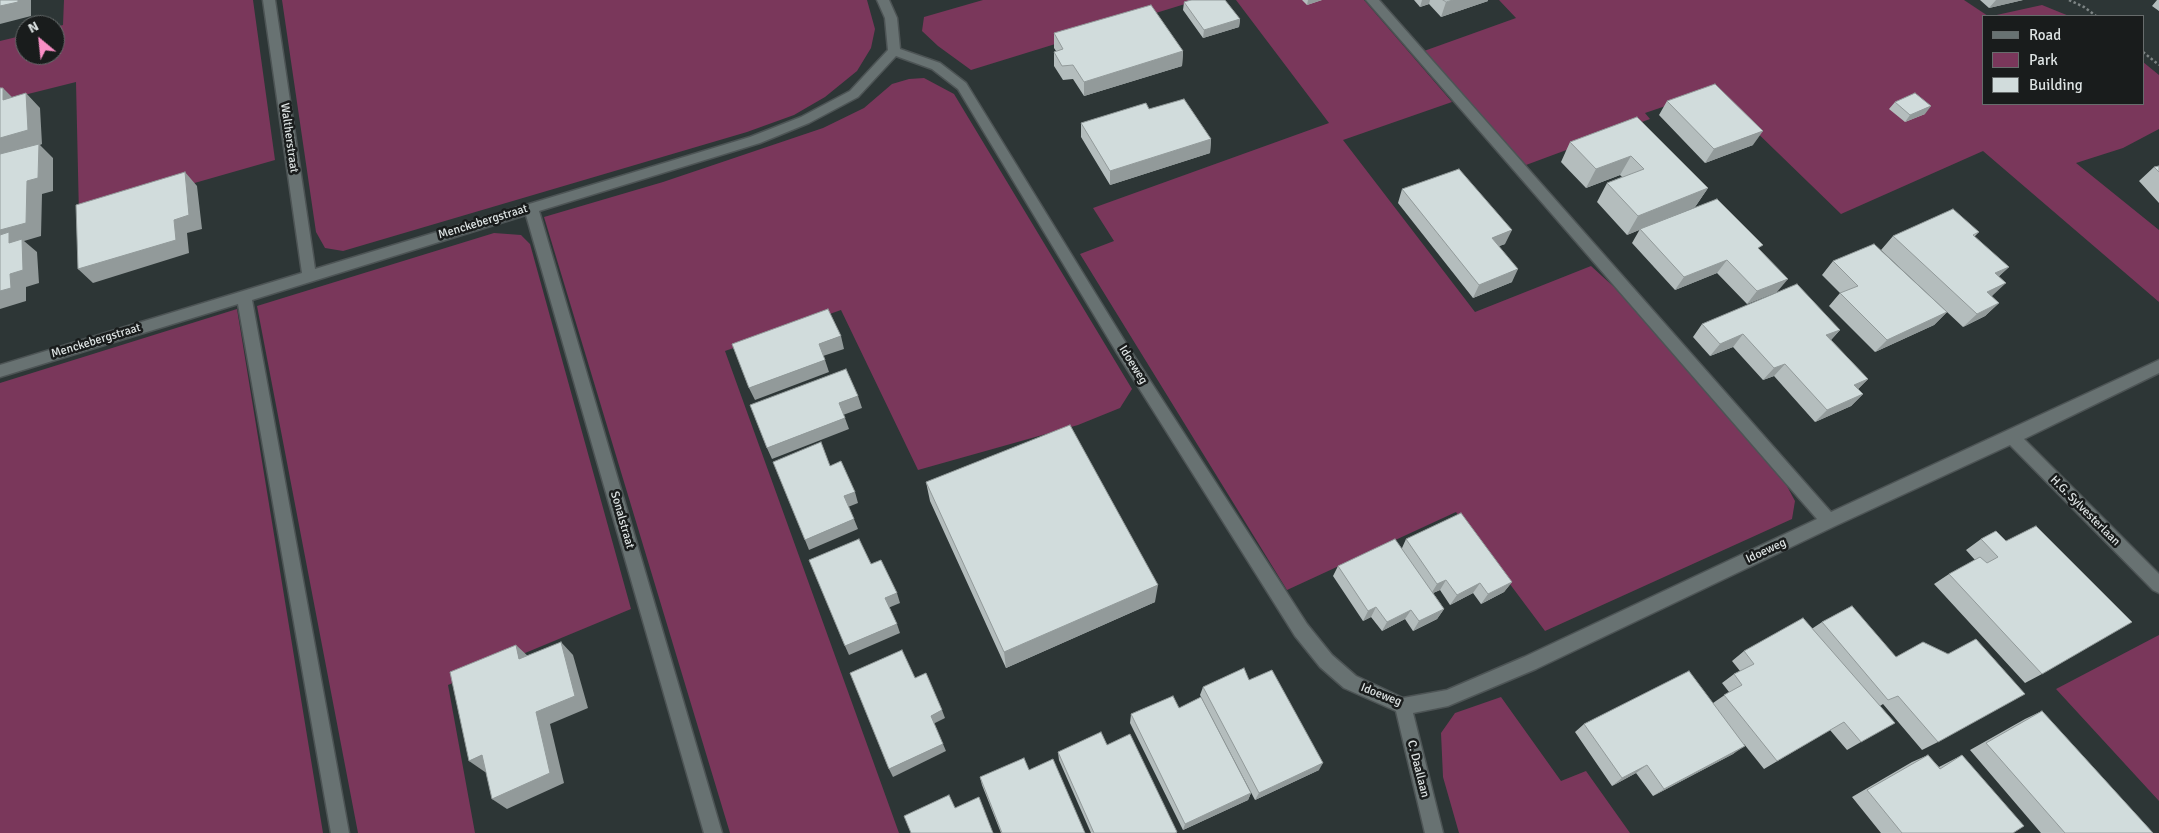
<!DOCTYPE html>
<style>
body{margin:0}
#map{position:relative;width:2159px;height:833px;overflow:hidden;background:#2d3636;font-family:Signika,sans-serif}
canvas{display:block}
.legend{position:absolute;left:1982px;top:15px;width:162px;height:90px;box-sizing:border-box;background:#191c1c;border:1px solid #676c6c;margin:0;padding:6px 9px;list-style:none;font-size:15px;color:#dde3e3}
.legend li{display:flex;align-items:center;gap:10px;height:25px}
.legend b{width:25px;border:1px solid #676c6c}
.north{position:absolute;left:15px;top:15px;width:50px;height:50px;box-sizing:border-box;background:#191c1c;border:1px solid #676c6c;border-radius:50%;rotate:332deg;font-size:14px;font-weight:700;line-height:20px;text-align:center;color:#dde3e3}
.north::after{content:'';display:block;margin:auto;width:18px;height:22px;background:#fa8fc6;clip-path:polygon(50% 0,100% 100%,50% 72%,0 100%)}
</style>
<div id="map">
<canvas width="2159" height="833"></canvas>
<ul class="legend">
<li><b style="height:6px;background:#687272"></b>Road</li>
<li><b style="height:14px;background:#7a375b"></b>Park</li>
<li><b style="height:14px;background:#d1dcdc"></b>Building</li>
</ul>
<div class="north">N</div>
</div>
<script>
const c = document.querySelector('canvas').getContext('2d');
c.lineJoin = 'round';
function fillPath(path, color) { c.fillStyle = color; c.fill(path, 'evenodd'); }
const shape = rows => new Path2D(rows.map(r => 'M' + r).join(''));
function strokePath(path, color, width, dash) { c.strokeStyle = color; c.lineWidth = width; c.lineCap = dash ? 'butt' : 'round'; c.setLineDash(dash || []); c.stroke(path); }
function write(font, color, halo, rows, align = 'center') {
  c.font = font + ' Signika,sans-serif'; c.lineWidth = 5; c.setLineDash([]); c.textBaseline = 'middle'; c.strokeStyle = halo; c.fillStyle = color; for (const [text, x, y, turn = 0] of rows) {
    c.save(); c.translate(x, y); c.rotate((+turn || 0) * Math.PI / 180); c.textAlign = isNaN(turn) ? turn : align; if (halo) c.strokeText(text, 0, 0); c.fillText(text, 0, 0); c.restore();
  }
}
fillPath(shape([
 [64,0,253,0,275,160,79,216,76,82,0,101,0,41,25,35,25,55,55,55,55,27,63,25],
 [282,0,867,0,875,29,871,48,857,71,825,97,794,115,747,132,343,251,325,248,316,232],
 [983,0,1198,0,971,70,938,46,922,31,924,17],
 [1236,0,1364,0,1452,102,1343,140,1475,312,1591,266,1614,287,1781,475,1795,501,1792,519,1545,631,1456,512,1287,590,1080,254,1114,241,1093,208,1329,123],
 [1499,0,1964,0,1988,16,1983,16,1983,104,2143,104,2143,62,2159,75,2159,129,2123,148,2076,163,2159,230,2159,302,1983,151,1841,214,1713,90,1645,113,1650,119,1526,165,1424,51,1516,18],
 [2042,5,2069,16,1992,16],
 [924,78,954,94,1132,389,1120,408,1078,425,918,470,841,310,725,351,899,833,730,833,544,217,663,182,823,128,864,108,892,84,909,79],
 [494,233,521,235,530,244,631,609,448,685,475,833,358,833,257,306],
 [237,309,323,833,0,833,0,383],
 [2159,635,2159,801,2056,689],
 [1501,697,1561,781,1586,771,1630,833,1459,833,1443,777,1441,733,1455,713]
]), '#7a375b');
const minor = shape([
 [263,0,275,0,315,269,750,137,801,117,850,91,888,50,885,18,877,0,889,0,897,18,900,49,940,63,966,83,1127,345,1307,624,1332,655,1356,676,1403,698,1447,690,1524,657,1817,519,1366,0,1379,0,1831,512,2159,360,2159,373,2024,439,2159,574,2159,593,2153,590,2010,445,1835,526,1536,669,1448,706,1413,713,1443,833,1425,833,1396,711,1344,688,1320,667,1295,636,1117,353,958,89,932,69,896,56,858,97,809,123,760,143,539,211,722,833,704,833,526,215,252,300,349,833,331,833,238,304,0,377,0,365,302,273,263,0]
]);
strokePath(minor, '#4d5455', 3);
strokePath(shape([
 [2069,0,2084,7,2096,16],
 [2143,52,2159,65]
]), '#7d8484', 2.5, [2.5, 2.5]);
fillPath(minor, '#687272');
fillPath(shape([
 [1302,0,1322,0,1307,5],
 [1414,0,1488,0,1488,1,1441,17,1429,4,1420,7],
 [1980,0,2023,0,1989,8],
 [2157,0,2159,0,2159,11,2152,6],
 [1184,2,1240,19,1239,27,1203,38,1183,10],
 [1054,33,1183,51,1182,66,1084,96,1073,79,1063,80,1054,66,1054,52,1056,51,1054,48],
 [1667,101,1753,145,1705,163,1659,115],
 [1895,102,1925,114,1905,122,1889,109],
 [1637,117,1708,188,1695,207,1627,235,1597,202,1607,183,1622,177,1620,175,1586,188,1561,162,1570,142],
 [1081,123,1211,139,1210,153,1110,185,1081,137],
 [2159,166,2159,203,2139,181,2154,167],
 [1402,189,1505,244,1499,246,1512,282,1473,298,1398,203],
 [1640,229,1760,250,1777,292,1747,304,1717,273,1675,290,1632,243],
 [1979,232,1974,237,2009,267,1999,276,1992,296,1991,297,1999,303,1985,316,1963,327,1881,250,1893,236],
 [1833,261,1947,312,1934,325,1875,352,1829,306,1840,293,1822,275],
 [1702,324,1840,330,1831,340,1868,379,1858,389,1863,394,1851,406,1815,422,1774,376,1763,380,1733,347,1710,356,1693,337],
 [926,482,1155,602,1006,668,930,501],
 [1996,531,2042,674,2025,683,1934,584,1949,574,1975,560,1966,550,1981,539],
 [1406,539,1512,582,1504,592,1481,604,1473,593,1450,605,1440,590,1433,593,1444,609,1437,619,1413,631,1405,619,1382,631,1371,617,1363,621,1333,576,1338,566,1402,548],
 [1852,606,1938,742,1922,750,1883,704,1880,706,1861,742,1847,750,1830,730,1764,769,1744,744,1733,754,1653,796,1636,773,1612,786,1575,732,1584,724,1713,703,1729,692,1722,683,1734,674,1740,671,1732,661,1744,651,1813,628,1822,622],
 [1249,680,1319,770,1255,800,1200,695,1203,687],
 [1179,708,1251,793,1248,800,1183,830,1130,723,1131,714],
 [2042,711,2153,833,2041,833,1970,750,2025,719],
 [1107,745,1177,832,1176,833,1091,833,1059,760,1058,752],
 [1928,755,1939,767,1962,755,2013,833,1881,833,1852,797,1912,762],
 [1029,770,1085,833,1001,833,982,785,980,777]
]), '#b4bdbd');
fillPath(shape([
 [18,0,31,0,31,16,0,24,0,6],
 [1308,0,1322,0,1307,5],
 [1422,0,1430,0,1429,4,1420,7],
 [1453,0,1488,0,1488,1,1441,17,1446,2],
 [1996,0,2023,0,1989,8],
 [1240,19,1239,27,1203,38,1204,30],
 [1183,51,1182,66,1084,96,1084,82],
 [3,88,17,102,3,100],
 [26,93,40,108,42,144,40,145,53,158,53,191,42,194,41,236,24,241,37,252,39,283,26,287,26,301,0,309,0,138],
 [1931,106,1925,114,1905,122,1910,115],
 [1763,131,1753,145,1705,163,1714,149],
 [1211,139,1210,153,1110,185,1110,171],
 [1631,156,1620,175,1586,188,1596,169],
 [185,172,197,186,202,229,187,233,189,253,93,283,78,269,174,220],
 [1708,188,1695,207,1627,235,1638,216],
 [1512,230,1505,244,1486,251,1492,238],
 [1727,260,1717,273,1675,290,1684,277],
 [2009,267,1995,280,1995,273],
 [1518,269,1512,282,1473,298,1479,285],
 [1788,279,1777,292,1747,304,1757,291],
 [2006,283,1992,296,1973,306,1987,292],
 [1999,303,1985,316,1963,327,1977,314],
 [1947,312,1934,325,1875,352,1887,340],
 [1840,330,1829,342,1826,335],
 [1743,334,1733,347,1710,356,1720,344],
 [841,336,844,349,823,356,819,344],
 [825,360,829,372,755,400,749,388],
 [1785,364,1774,376,1763,380,1774,368],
 [1868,379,1856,391,1854,385],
 [1863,394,1851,406,1815,422,1827,410],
 [858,396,862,408,843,415,839,403],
 [845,418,849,429,772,459,767,448],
 [855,492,858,503,848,507,844,496],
 [854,519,858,529,809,550,805,540],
 [1446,580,1440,590,1431,594,1437,584],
 [1512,582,1504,592,1481,604,1488,594],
 [1480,583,1473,593,1450,605,1457,595],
 [1158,585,1155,602,1006,668,1004,652],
 [897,593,900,603,888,608,885,598],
 [1376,607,1371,617,1363,621,1368,611],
 [1444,609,1437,619,1413,631,1419,621],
 [1411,610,1405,619,1382,631,1387,622],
 [897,624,900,633,849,655,845,646],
 [561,642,573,655,588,708,550,724,564,783,507,809,492,799,536,712],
 [516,645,530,658,519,659],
 [942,710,945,718,933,724,931,716],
 [943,744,946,751,893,777,889,769],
 [1745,746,1733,754,1653,796,1664,789],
 [482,755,497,766,485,772,469,761],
 [1323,763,1319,770,1255,800,1259,793],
 [1647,765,1636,773,1612,786,1622,778],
 [1251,793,1248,800,1183,830,1185,824]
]), '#929a9a');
const building = shape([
 [0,0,18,0,18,2,0,6,0,0],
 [1191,0,1225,0,1240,19,1204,30,1184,2,1191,0],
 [1443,0,1453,0,1446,2,1443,0],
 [1151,5,1183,51,1084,82,1073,65,1062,66,1054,52,1063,49,1054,33,1151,5],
 [1715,84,1763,131,1714,149,1667,101,1715,84],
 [0,88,3,88,3,100,26,93,28,130,0,138,0,88],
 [1915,93,1931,106,1910,115,1895,102,1915,93],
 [1184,99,1211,139,1110,171,1081,123,1146,103,1149,109,1184,99],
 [1637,117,1708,188,1638,216,1607,183,1644,169,1631,156,1596,169,1570,142,1637,117],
 [39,144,38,178,27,181,26,223,0,230,0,154,39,144],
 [2159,166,2159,172,2154,167,2159,166],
 [1459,169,1512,230,1492,238,1518,269,1479,285,1402,189,1459,169],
 [185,172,189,215,174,220,176,240,78,269,76,205,185,172],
 [1717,199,1763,245,1758,248,1788,279,1757,291,1727,260,1684,277,1640,229,1717,199],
 [1953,209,1979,232,1973,235,2009,267,1995,273,2006,283,1987,292,1999,303,1977,314,1893,236,1953,209],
 [9,232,9,243,22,239,23,270,10,274,11,288,0,291,0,235,9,232],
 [1874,244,1947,312,1887,340,1840,293,1858,286,1833,261,1874,244],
 [1797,284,1840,330,1826,335,1868,379,1854,385,1863,394,1827,410,1785,364,1774,368,1743,334,1720,344,1702,324,1797,284],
 [828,309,841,336,819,344,825,360,749,388,732,344,828,309],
 [846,369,858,396,839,403,845,418,767,448,750,405,846,369],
 [1070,425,1158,585,1004,652,926,482,1070,425],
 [821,442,830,466,841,461,855,492,844,496,854,519,805,540,773,462,821,442],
 [1461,513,1512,582,1488,594,1480,583,1457,595,1446,580,1437,584,1406,539,1461,513],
 [2036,526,2132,622,2042,674,1949,574,1980,557,1987,563,1998,557,1981,539,1996,531,2006,541,2036,526],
 [859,539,871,564,881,560,897,593,885,598,897,624,845,646,809,560,859,539],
 [1395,539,1444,609,1419,621,1411,610,1387,622,1376,607,1368,611,1338,566,1395,539],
 [1852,606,1896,657,1923,642,1948,654,1976,639,2025,694,1938,742,1898,696,1888,700,1822,622,1852,606],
 [1803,618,1895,723,1861,742,1844,722,1777,761,1724,695,1742,685,1734,674,1754,664,1744,651,1803,618],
 [561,642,575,696,536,712,550,773,492,799,482,755,469,761,450,672,516,645,519,659,561,642],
 [902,650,915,678,926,673,942,710,931,716,943,744,889,769,850,673,902,650],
 [1244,668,1249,680,1272,670,1323,763,1259,793,1203,687,1244,668],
 [1689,671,1745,746,1664,789,1647,765,1622,778,1584,724,1689,671],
 [1173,696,1179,708,1201,697,1251,793,1185,824,1131,714,1173,696],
 [2042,711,2153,833,2065,833,1986,743,2042,711],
 [1101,732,1107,745,1130,734,1177,832,1175,833,1094,833,1058,752,1101,732],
 [1928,755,1940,769,1962,755,2024,826,2013,833,1902,833,1867,790,1928,755],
 [1024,758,1029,770,1053,759,1085,833,1002,833,980,777,1024,758],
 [949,795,955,808,979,797,993,833,911,833,904,816,949,795]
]);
fillPath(building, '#d1dcdc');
strokePath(building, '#929a9a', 1);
write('12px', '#dde3e3', '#191c1c', [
 ["Waltherstraat",289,138,82],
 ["Menckebergstraat",483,222,-17],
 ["Menckebergstraat",96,341,-17],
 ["Idoeweg",1133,365,58],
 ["H.G. Sylvesterlaan",2085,511,45],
 ["Sonalstraat",622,520,74],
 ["Idoeweg",1766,551,-25],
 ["Idoeweg",1381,695,21],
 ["C. Daallaan",1418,769,76]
]);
</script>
